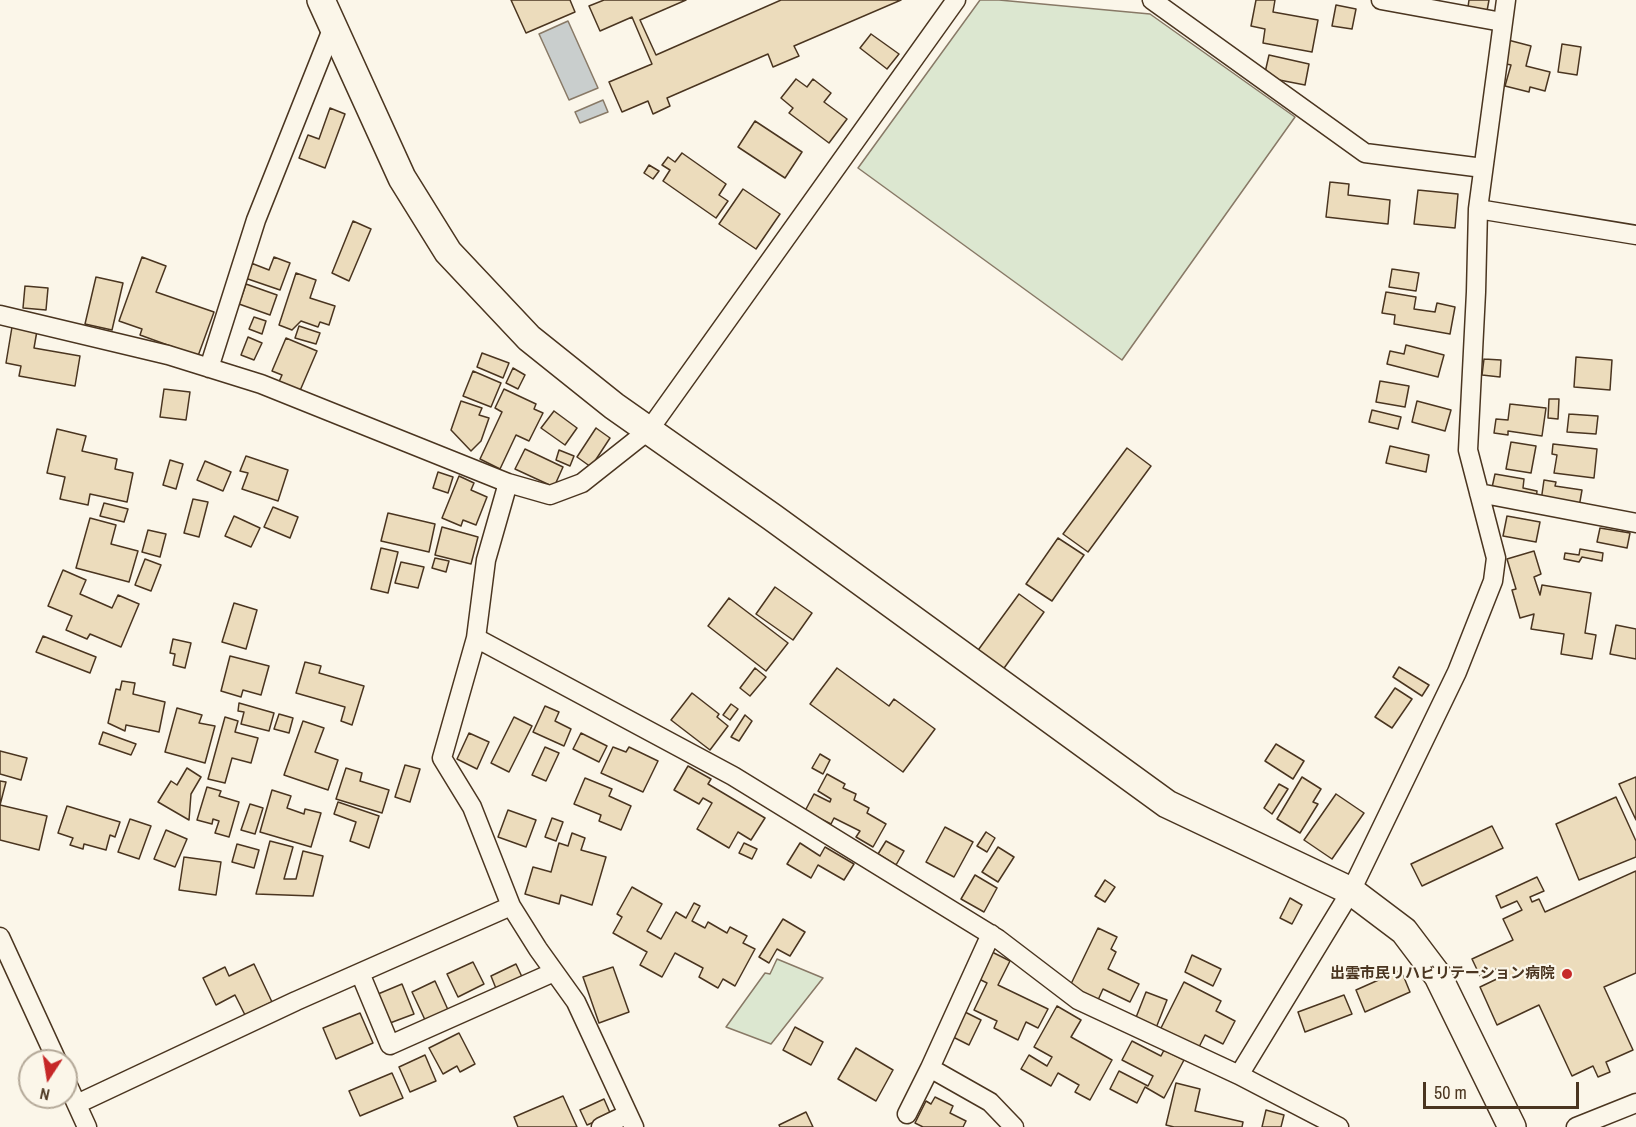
<!DOCTYPE html>
<meta charset="utf-8">
<style>
body{margin:0}
#map{position:relative;width:1636px;height:1127px;overflow:hidden;background:#fbf6e9;font-family:"Archivo Narrow",sans-serif}
canvas{display:block}
.north{position:absolute;left:18px;top:1049px;width:60px;height:60px;box-sizing:border-box;background:#fbf6e9;border:2px solid #b4a999;border-radius:50%;rotate:192deg;font-size:16px;font-weight:700;line-height:24px;text-align:center;color:#4a3520}
.north::after{content:'';display:block;margin:auto;width:21px;height:27px;background:#c62828;clip-path:polygon(50% 0,100% 100%,50% 72%,0 100%)}
.scale{position:absolute;left:1423px;top:1082px;width:156px;height:27px;box-sizing:border-box;border:3px solid #4a3520;border-top:0;padding-left:8px;font-size:18px;line-height:21px;white-space:nowrap;color:#4a3520;-webkit-text-stroke:4px #fbf6e9;paint-order:stroke}
</style>
<div id="map">
<canvas width="1636" height="1127"></canvas>
<div class="north">N</div>
<div class="scale">50 m</div>
</div>
<script>
const c = document.querySelector('canvas').getContext('2d');
c.lineJoin = 'round';
function fillPath(path, color) { c.fillStyle = color; c.fill(path, 'evenodd'); }
const shape = rows => new Path2D(rows.map(r => 'M' + r).join(''));
function strokePath(path, color, width, dash) { c.strokeStyle = color; c.lineWidth = width; c.lineCap = dash ? 'butt' : 'round'; c.setLineDash(dash || []); c.stroke(path); }
function write(font, color, halo, rows, align = 'center') {
  c.font = font + ' "Archivo Narrow","Noto Sans JP",sans-serif'; c.lineWidth = 4.5; c.setLineDash([]); c.textBaseline = 'middle'; c.strokeStyle = halo; c.fillStyle = color; for (const [text, x, y, turn = 0] of rows) {
    c.save(); c.translate(x, y); c.rotate((+turn || 0) * Math.PI / 180); c.textAlign = isNaN(turn) ? turn : align; if (halo) c.strokeText(text, 0, 0); c.fillText(text, 0, 0); c.restore();
  }
}
const green = shape([
 [980,0,999,0,1150,14,1295,117,1122,360,858,168,980,0],
 [777,959,823,978,771,1044,726,1027,765,973,770,974,777,959]
]);
fillPath(green, '#dce7d0');
strokePath(green, '#887966', 1.5);
const water = shape([
 [568,21,598,88,569,100,539,34,568,21],
 [603,100,608,112,580,123,575,112,603,100]
]);
fillPath(water, '#c9cecd');
strokePath(water, '#887966', 1.5);
const building = shape([
 [511,0,570,0,575,12,526,33,511,0],
 [604,0,686,0,640,20,656,55,781,0,901,0,794,46,799,56,773,67,768,54,667,98,670,106,653,114,648,101,622,112,609,82,652,64,632,17,600,31,589,6,604,0],
 [1256,0,1275,0,1273,12,1318,20,1312,52,1263,43,1265,29,1251,26,1256,0],
 [1469,0,1489,0,1487,11,1468,7,1469,0],
 [1336,5,1356,9,1352,29,1332,26,1336,5],
 [871,34,899,54,887,69,860,48,871,34],
 [1508,40,1531,46,1526,66,1550,72,1545,91,1530,87,1529,92,1505,86,1511,65,1502,63,1508,40],
 [1562,44,1581,47,1577,75,1558,72,1562,44],
 [1269,55,1309,64,1305,85,1264,77,1269,55],
 [796,79,807,87,813,79,831,93,824,102,847,119,829,143,789,113,793,108,781,98,796,79],
 [330,108,345,114,325,168,299,158,308,135,319,139,330,108],
 [755,121,802,152,785,178,738,147,755,121],
 [682,153,726,184,719,195,728,201,716,218,663,181,670,170,662,165,668,157,675,162,682,153],
 [649,165,659,171,653,179,644,173,649,165],
 [1330,182,1349,184,1348,195,1390,200,1388,224,1326,217,1330,182],
 [743,189,780,214,756,249,719,224,743,189],
 [1418,190,1458,194,1455,228,1414,224,1418,190],
 [353,221,371,229,349,281,332,273,353,221],
 [142,257,166,266,156,292,214,312,198,356,140,335,142,329,119,321,142,257],
 [274,257,290,263,280,290,245,278,251,263,269,270,274,257],
 [1392,269,1419,273,1416,291,1389,287,1392,269],
 [296,273,316,280,310,298,335,306,329,325,320,322,318,327,301,321,292,330,279,325,296,273],
 [96,277,123,283,112,330,85,324,96,277],
 [246,284,277,295,270,315,239,304,246,284],
 [25,286,48,288,46,310,23,308,25,286],
 [1386,292,1416,297,1414,309,1435,312,1437,303,1455,307,1450,334,1394,324,1395,315,1382,313,1386,292],
 [254,317,266,321,262,334,249,329,254,317],
 [13,321,38,325,34,348,80,356,75,386,19,376,21,366,6,363,13,321],
 [299,326,320,333,316,344,295,338,299,326],
 [248,337,262,343,254,360,241,355,248,337],
 [286,338,317,351,299,393,278,384,282,375,272,371,286,338],
 [1406,345,1444,355,1438,377,1387,364,1390,351,1404,354,1406,345],
 [482,353,509,363,503,378,477,367,482,353],
 [1576,357,1612,360,1610,390,1574,387,1576,357],
 [1484,359,1501,360,1500,377,1482,375,1484,359],
 [513,368,525,375,518,389,506,383,513,368],
 [473,371,501,383,491,407,463,396,473,371],
 [1380,381,1409,386,1405,407,1376,402,1380,381],
 [164,389,190,392,186,420,160,417,164,389],
 [504,389,536,404,534,409,543,413,529,441,516,435,500,469,480,459,502,412,495,408,504,389],
 [1549,399,1559,399,1558,419,1548,418,1549,399],
 [461,401,482,408,479,415,489,418,481,441,471,451,451,430,461,401],
 [1417,401,1451,410,1445,431,1412,422,1417,401],
 [1510,404,1546,408,1542,436,1508,431,1508,435,1494,433,1496,419,1508,420,1510,404],
 [1372,410,1401,417,1398,429,1369,422,1372,410],
 [554,411,577,428,565,445,541,428,554,411],
 [1569,414,1598,416,1596,434,1567,432,1569,414],
 [596,428,610,438,591,467,577,457,596,428],
 [57,429,86,436,82,451,117,459,115,469,133,473,127,502,90,494,88,505,60,499,65,477,47,473,57,429],
 [1511,442,1536,446,1531,473,1506,469,1511,442],
 [1553,444,1597,449,1594,478,1554,473,1557,455,1552,454,1553,444],
 [1390,446,1429,455,1426,472,1386,463,1390,446],
 [1127,448,1151,466,1088,552,1063,534,1127,448],
 [525,449,563,467,554,487,515,469,525,449],
 [559,450,574,456,570,466,556,460,559,450],
 [246,456,288,470,278,501,242,489,248,473,240,471,246,456],
 [170,460,183,464,176,489,163,485,170,460],
 [205,461,231,472,223,491,197,480,205,461],
 [438,472,453,477,448,493,433,488,438,472],
 [1495,474,1524,479,1523,488,1537,491,1536,500,1491,492,1495,474],
 [459,476,474,483,471,490,487,497,476,525,463,520,461,526,442,518,459,476],
 [1544,480,1556,482,1555,486,1582,490,1579,507,1541,501,1544,480],
 [193,499,208,502,199,537,184,533,193,499],
 [104,503,128,509,124,522,100,516,104,503],
 [273,507,298,517,290,538,264,527,273,507],
 [388,513,435,524,429,552,381,541,388,513],
 [234,516,260,528,251,547,225,536,234,516],
 [1507,516,1540,522,1536,542,1503,536,1507,516],
 [90,518,116,525,111,544,138,551,129,582,76,568,90,518],
 [442,527,478,537,471,564,435,555,442,527],
 [1600,528,1630,533,1627,548,1597,542,1600,528],
 [148,530,166,534,160,557,142,552,148,530],
 [1058,538,1084,555,1052,601,1026,584,1058,538],
 [381,548,398,552,388,593,371,589,381,548],
 [1580,549,1603,553,1602,561,1582,557,1579,562,1564,559,1565,553,1579,555,1580,549],
 [1534,551,1541,574,1534,577,1540,595,1542,585,1591,593,1585,633,1596,635,1592,659,1561,654,1564,634,1531,629,1534,614,1520,618,1512,590,1516,589,1507,559,1534,551],
 [435,558,449,561,446,572,432,568,435,558],
 [145,559,161,565,151,591,135,585,145,559],
 [401,562,424,567,418,588,395,583,401,562],
 [63,570,86,580,80,594,112,608,118,595,139,604,121,647,90,634,87,639,66,630,72,616,48,606,63,570],
 [775,587,812,613,793,640,756,614,775,587],
 [1019,594,1044,612,1002,671,976,653,1019,594],
 [729,598,788,643,766,671,708,626,729,598],
 [234,603,257,610,246,649,222,642,234,603],
 [1616,625,1636,629,1636,659,1610,654,1616,625],
 [43,636,96,657,90,673,36,652,43,636],
 [173,639,191,643,185,668,173,665,175,654,170,653,173,639],
 [230,656,269,666,261,695,243,690,241,697,221,691,230,656],
 [305,662,321,666,319,673,364,686,352,725,341,721,345,707,296,693,305,662],
 [1399,667,1429,685,1422,696,1393,677,1399,667],
 [755,668,766,677,750,696,740,688,755,668],
 [837,668,889,706,894,699,935,729,903,772,810,704,837,668],
 [122,681,135,683,133,694,165,702,159,732,126,725,125,731,108,723,116,689,120,690,122,681],
 [1395,688,1412,699,1392,728,1375,717,1395,688],
 [692,693,719,714,717,717,728,726,710,750,671,720,692,693],
 [239,703,274,713,269,731,241,724,244,712,238,711,239,703],
 [731,704,738,709,730,720,723,715,731,704],
 [545,706,559,712,555,721,571,729,564,746,533,732,545,706],
 [177,708,202,715,199,723,215,726,205,763,165,752,177,708],
 [279,714,293,718,289,733,274,729,279,714],
 [745,715,752,721,739,741,731,737,745,715],
 [225,717,238,721,235,732,258,738,251,763,232,758,225,783,208,779,225,717],
 [514,717,532,726,509,772,491,763,514,717],
 [303,721,324,728,315,752,338,760,328,790,284,775,303,721],
 [103,732,136,744,131,755,99,744,103,732],
 [469,733,489,742,477,769,457,759,469,733],
 [581,733,607,746,599,762,573,749,581,733],
 [1276,744,1304,761,1293,779,1265,761,1276,744],
 [545,747,559,753,546,781,532,775,545,747],
 [613,747,626,752,629,747,658,761,643,792,601,773,613,747],
 [0,751,27,758,21,780,0,774,0,751],
 [820,754,830,760,823,774,812,768,820,754],
 [405,765,420,769,410,802,395,797,405,765],
 [688,766,711,779,708,784,765,818,751,840,738,832,729,848,697,829,712,803,703,798,699,804,674,790,688,766],
 [187,768,201,777,191,794,189,820,158,802,171,781,177,785,187,768],
 [346,768,362,773,360,781,389,790,382,813,336,799,346,768],
 [827,774,845,784,843,788,856,794,854,800,869,808,867,813,886,824,873,847,856,837,860,831,834,818,831,824,805,811,814,794,830,802,831,799,818,791,827,774],
 [1302,777,1321,789,1313,802,1318,804,1300,833,1277,819,1302,777],
 [1636,777,1636,820,1619,784,1636,777],
 [585,778,612,789,609,796,631,806,621,830,599,821,601,815,574,804,585,778],
 [0,781,6,782,0,805,47,816,39,850,0,840,0,781],
 [1279,784,1288,789,1272,814,1264,808,1279,784],
 [207,787,221,791,219,796,239,802,229,837,215,833,219,821,213,819,212,824,197,820,207,787],
 [272,790,291,796,287,808,304,814,305,809,321,813,311,847,260,832,272,790],
 [1336,794,1364,813,1332,859,1304,840,1336,794],
 [1616,797,1636,841,1636,857,1579,880,1556,824,1616,797],
 [338,802,379,816,369,848,350,841,356,822,334,814,338,802],
 [250,804,263,808,255,834,241,830,250,804],
 [67,806,120,822,115,837,110,835,106,850,84,844,83,849,70,845,73,838,58,833,67,806],
 [508,810,536,820,526,847,498,837,508,810],
 [552,818,563,822,556,841,545,837,552,818],
 [130,819,151,826,139,859,118,852,130,819],
 [1492,826,1503,848,1422,886,1411,864,1492,826],
 [945,827,973,842,954,877,926,862,945,827],
 [166,830,187,839,175,867,154,859,166,830],
 [986,832,995,838,987,852,977,846,986,832],
 [572,833,585,838,581,850,606,857,592,905,561,895,559,904,525,894,533,867,551,872,559,843,568,846,572,833],
 [270,841,293,847,284,879,296,879,303,851,323,856,313,896,256,894,270,841],
 [886,841,904,851,896,865,878,854,886,841],
 [744,843,757,849,752,859,739,853,744,843],
 [800,843,820,856,825,847,854,864,844,880,818,865,811,878,787,864,800,843],
 [237,844,259,850,254,868,232,862,237,844],
 [998,847,1014,857,998,882,982,872,998,847],
 [184,857,221,862,216,895,179,890,184,857],
 [1636,871,1636,973,1604,987,1633,1050,1606,1062,1610,1072,1598,1077,1593,1066,1572,1076,1539,1005,1497,1025,1480,987,1503,976,1499,968,1480,976,1472,959,1513,940,1503,919,1522,910,1517,901,1501,908,1496,896,1537,877,1544,891,1530,897,1532,902,1539,899,1545,912,1636,871],
 [975,875,997,888,984,912,961,899,975,875],
 [1105,880,1115,887,1105,902,1095,896,1105,880],
 [632,887,662,904,647,931,661,939,676,912,686,918,694,903,700,906,692,921,705,928,708,922,727,933,730,927,747,936,743,943,755,949,735,986,723,979,718,988,699,977,703,968,675,953,662,977,640,965,647,952,613,933,622,917,617,914,632,887],
 [1290,898,1302,905,1292,924,1280,918,1290,898],
 [783,919,805,932,790,956,777,949,769,963,759,957,783,919],
 [1098,928,1117,937,1111,949,1116,952,1108,969,1139,984,1130,1002,1103,989,1098,1000,1070,986,1098,928],
 [990,951,1010,961,998,985,1048,1009,1038,1028,1026,1022,1018,1040,994,1028,997,1021,974,1010,987,983,977,978,990,951],
 [1192,955,1221,969,1213,986,1185,972,1192,955],
 [473,962,484,984,458,997,447,974,473,962],
 [254,964,272,1002,245,1015,235,995,216,1005,203,978,225,967,229,976,254,964],
 [516,964,523,979,497,991,491,976,516,964],
 [613,967,629,1012,599,1023,583,977,613,967],
 [1401,970,1410,992,1365,1012,1356,990,1401,970],
 [435,981,449,1012,426,1022,412,992,435,981],
 [1184,982,1221,1001,1216,1011,1235,1021,1223,1044,1205,1035,1198,1049,1160,1030,1184,982],
 [402,984,414,1014,390,1023,378,994,402,984],
 [1146,992,1167,1000,1156,1028,1135,1020,1146,992],
 [1344,995,1352,1014,1305,1032,1298,1012,1344,995],
 [1057,1006,1081,1020,1071,1037,1112,1060,1090,1100,1075,1092,1079,1085,1058,1073,1051,1086,1021,1069,1029,1055,1047,1066,1052,1057,1034,1047,1057,1006],
 [963,1011,981,1020,969,1045,951,1036,963,1011],
 [360,1013,373,1043,336,1059,323,1028,360,1013],
 [795,1027,823,1042,811,1065,783,1050,795,1027],
 [459,1033,475,1064,460,1072,457,1066,443,1074,429,1048,459,1033],
 [1132,1041,1161,1056,1164,1050,1184,1060,1164,1098,1145,1087,1137,1103,1110,1089,1119,1071,1148,1086,1153,1076,1122,1060,1132,1041],
 [856,1048,893,1070,876,1101,838,1079,856,1048],
 [425,1055,436,1081,410,1092,399,1067,425,1055],
 [392,1073,403,1098,360,1116,349,1091,392,1073],
 [1176,1083,1200,1089,1195,1111,1243,1122,1242,1127,1174,1127,1166,1125,1176,1083],
 [563,1096,577,1127,518,1127,514,1117,563,1096],
 [935,1097,953,1106,950,1113,966,1121,963,1127,923,1127,915,1123,926,1101,931,1104,935,1097],
 [604,1099,611,1115,587,1125,580,1110,604,1099],
 [1266,1110,1284,1115,1281,1127,1262,1127,1266,1110],
 [806,1112,813,1127,780,1127,779,1125,806,1112]
]);
fillPath(building, '#ecdcbc');
strokePath(building, '#4a3520', 1.5);
const street = shape([
 [1152,0,1365,153,1483,168],
 [1381,0,1502,22],
 [1478,209,1636,235],
 [0,315,168,355,261,384,508,483,550,495,582,483,649,430,956,0],
 [209,368,256,220,333,27],
 [508,483,486,560,476,638,442,758,472,807,511,906,538,949,576,1002,634,1127],
 [1479,493,1636,523],
 [476,638,733,776,998,939,1078,1000,1239,1075,1339,1127],
 [0,937,57,1061],
 [360,973,390,1045,554,972],
 [930,1068,991,934],
 [1239,1075,1351,891,1457,672,1493,581,1496,558,1468,450,1476,292,1478,209,1506,0],
 [66,1081,87,1127],
 [77,1104,296,1001,511,906],
 [907,1114,930,1068,990,1102,1014,1127],
 [601,1127,628,1114],
 [1576,1127,1636,1103]
]);
const secondary = shape([
 [321,0,402,178,448,252,529,338,614,406,772,517,1167,804,1351,891,1404,931,1438,976,1512,1127]
]);
strokePath(street, '#4a3520', 21);
strokePath(secondary, '#4a3520', 30);
strokePath(street, '#fbf6e9', 18);
strokePath(secondary, '#fbf6e9', 27);
for (const [x, y, r, color] of [
 [1567,974,6,"#c62828"]
]) { const dot = new Path2D(); dot.arc(x, y, r, 0, 2 * Math.PI); c.fillStyle = color; c.fill(dot); strokePath(dot, '#fbf6e9', 2); }
write('bold 15px', '#4a3520', '#fbf6e9', [
 ["出雲市民リハビリテーション病院",1555,974]
], 'right');
</script>
